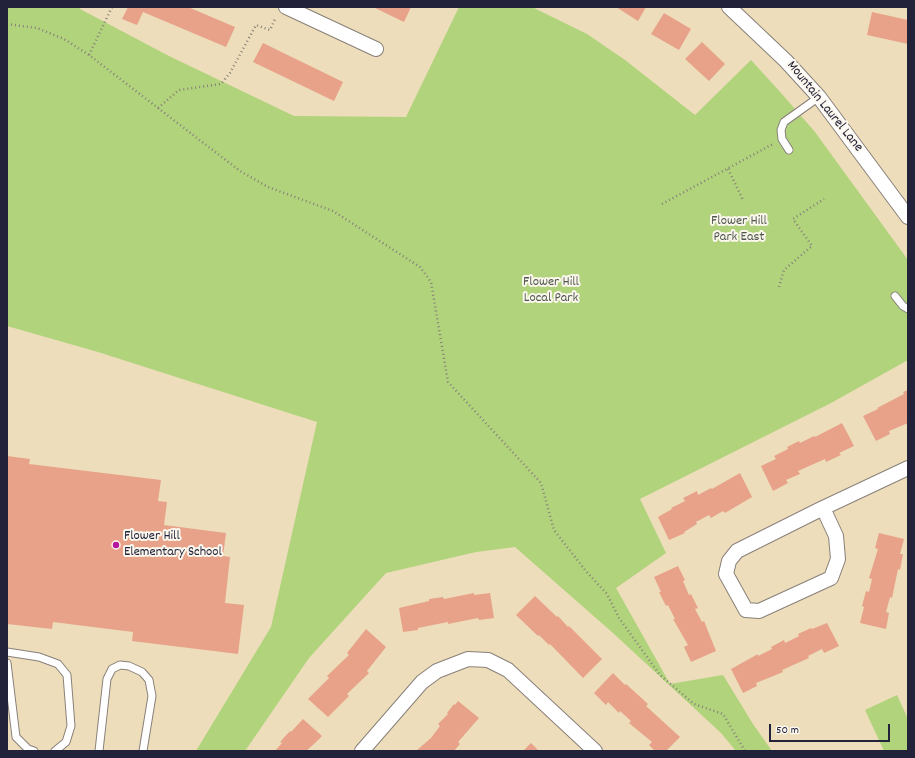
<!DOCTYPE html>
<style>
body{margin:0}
#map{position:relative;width:915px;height:758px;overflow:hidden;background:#edddba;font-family:Dekko,sans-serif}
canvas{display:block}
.frame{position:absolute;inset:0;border:8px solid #22223b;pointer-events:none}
.scale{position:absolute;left:769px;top:724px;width:121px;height:18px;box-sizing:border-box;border:2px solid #22223b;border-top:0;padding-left:5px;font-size:12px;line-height:14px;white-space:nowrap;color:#22223b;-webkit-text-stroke:3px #fbf7ec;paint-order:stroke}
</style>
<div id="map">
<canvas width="915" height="758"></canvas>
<div class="frame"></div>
<div class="scale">50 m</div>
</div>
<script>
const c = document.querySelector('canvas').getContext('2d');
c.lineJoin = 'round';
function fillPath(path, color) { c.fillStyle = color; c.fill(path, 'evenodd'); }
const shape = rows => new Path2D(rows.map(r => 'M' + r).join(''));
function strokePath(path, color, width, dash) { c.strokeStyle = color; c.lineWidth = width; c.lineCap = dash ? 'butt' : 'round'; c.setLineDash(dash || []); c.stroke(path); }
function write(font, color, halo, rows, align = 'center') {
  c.font = font + ' Dekko,sans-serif'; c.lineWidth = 4; c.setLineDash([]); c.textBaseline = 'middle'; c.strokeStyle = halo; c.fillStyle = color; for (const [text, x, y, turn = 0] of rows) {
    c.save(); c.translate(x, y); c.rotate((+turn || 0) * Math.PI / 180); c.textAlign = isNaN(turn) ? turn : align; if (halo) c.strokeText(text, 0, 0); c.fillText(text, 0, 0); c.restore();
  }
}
fillPath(shape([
 [7,7,81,7,80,9,169,56,294,116,406,117,459,7,532,7,587,34,625,60,695,115,751,60,782,94,815,132,908,260,908,360,831,403,640,499,666,553,616,588,670,684,723,675,753,724,772,751,736,751,721,733,613,633,515,547,476,552,386,573,309,658,245,751,196,751,271,627,317,422,98,352,7,326],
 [897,695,908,719,908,751,884,751,865,710]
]), '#b0d37c');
fillPath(shape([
 [128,7,188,7,235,27,226,47,143,12,137,25,122,19],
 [373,7,411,7,404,22],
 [616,7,646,7,638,21],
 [872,12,908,20,908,44,867,35],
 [664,13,691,29,679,50,651,34],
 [702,42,725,64,709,81,685,59],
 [263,43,343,82,334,101,253,62],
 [908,390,908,423,889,431,890,434,876,441,863,416,878,409,877,408,904,394,903,392],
 [842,423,854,446,839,453,841,455,826,462,825,459,798,471,800,474,786,480,788,483,773,491,761,466,776,459,774,456,788,449,787,447,799,441,800,443,814,436,815,437],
 [7,456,30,459,29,464,161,480,158,501,167,502,164,525,226,533,223,556,230,557,225,603,244,605,238,654,132,641,133,632,53,622,52,629,7,624],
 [740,473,752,497,725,513,723,511,711,518,709,515,696,522,697,524,684,532,685,533,669,540,658,517,672,509,671,508,685,501,683,498,697,491,698,495,711,488,712,489],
 [879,533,904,539,900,554,903,554,900,570,898,569,892,598,890,597,886,612,889,613,886,629,860,623,864,607,862,606,866,591,869,592,872,579,869,578,878,549,875,548],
 [678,566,685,580,683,581,689,595,691,594,698,608,695,609,702,622,704,621,716,651,691,662,684,647,688,645,673,619,675,619,668,605,666,606,659,592,661,592,654,577],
 [474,593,474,595,490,593,494,618,479,620,478,618,448,624,448,622,418,628,418,630,403,632,399,608,429,601,429,599,443,597,444,599],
 [535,596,557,617,558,616,568,627,569,626,602,659,583,678,550,644,549,645,539,635,538,636,516,615],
 [827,623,839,646,824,653,822,649,808,656,809,658,782,670,783,672,756,683,757,686,743,693,731,669,758,654,758,656,772,649,771,647,784,640,785,643,799,636,798,634,811,628,812,629],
 [366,629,386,647,367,671,369,673,347,694,349,696,328,717,308,699,329,678,327,676,349,655,347,653],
 [613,673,625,685,626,684,648,704,646,706,680,737,666,751,655,751,649,745,652,742,629,723,631,721,620,711,619,713,608,702,606,705,594,693],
 [458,701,479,718,458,742,460,744,454,751,416,751,431,738,440,726,438,724,448,714,447,713,454,704,455,705],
 [303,719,322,736,315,743,306,751,275,751,282,743,280,742,290,731,291,732],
 [531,743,539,751,523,751]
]), '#e7a289');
const service = shape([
 [789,150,782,139,781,130,784,122,819,97],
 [895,296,903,306,908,309],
 [7,652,39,657,58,664,67,675,71,726,66,742,55,751],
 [7,663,16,737,28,749,34,751],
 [99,751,107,679,112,669,120,665,129,666,142,672,149,680,152,696,143,751]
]);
const minor = shape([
 [286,7,376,49],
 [729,7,786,61,819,97,908,217],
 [823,508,836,536,838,559,831,578,759,611,746,610,726,574,729,561,737,551,823,508],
 [823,508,908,468],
 [362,751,422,682,437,671,468,659,488,660,508,670,595,751]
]);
strokePath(service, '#88807a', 9);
strokePath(minor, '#88807a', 16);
strokePath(shape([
 [7,24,37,28,64,39,89,55,240,171,268,187,333,211,420,267,431,282,448,382,541,483,554,530,585,570,607,594,619,618,660,675,694,704,723,714,745,751],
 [89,55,112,7],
 [158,108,179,90,221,84,230,73,256,25,270,30,276,17],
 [728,169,743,200],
 [662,204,773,144],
 [779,287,784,270,812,246,793,219,824,199]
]), '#88807a', 2.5, [1, 3]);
strokePath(service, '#fff', 7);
strokePath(minor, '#fff', 14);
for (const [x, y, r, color] of [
 [116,545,4,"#b5179e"]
]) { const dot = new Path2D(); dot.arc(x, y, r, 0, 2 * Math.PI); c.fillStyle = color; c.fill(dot); strokePath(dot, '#fbf7ec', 1.5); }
write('14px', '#22223b', '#fbf7ec', [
 ["Mountain Laurel Lane",824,107,51]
]);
write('14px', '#4d574e', '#fbf7ec', [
 ["Flower Hill",739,222],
 ["Park East",739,238],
 ["Flower Hill",551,283],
 ["Local Park",551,299]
]);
write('14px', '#22223b', '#fbf7ec', [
 ["Flower Hill",124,537],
 ["Elementary School",124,553]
], 'left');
</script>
